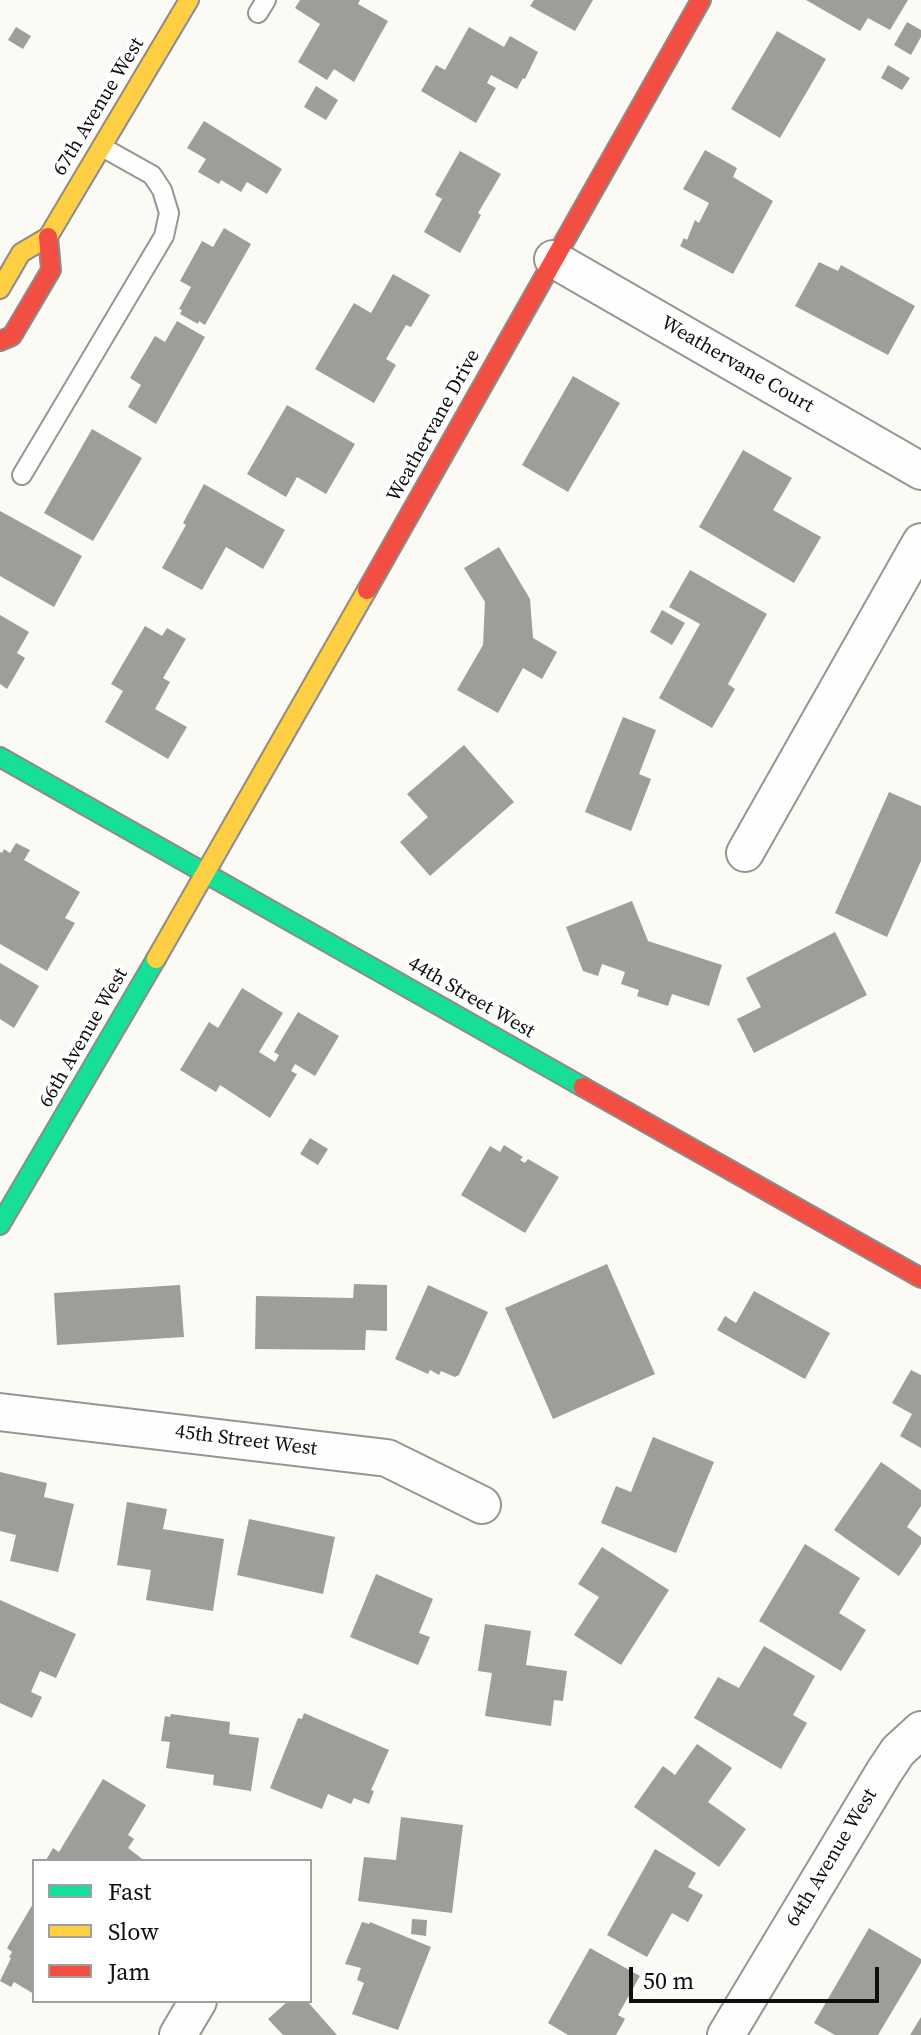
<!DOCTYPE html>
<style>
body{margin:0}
#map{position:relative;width:921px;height:2035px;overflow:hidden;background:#fbfaf5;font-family:"Source Serif 4",serif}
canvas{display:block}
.legend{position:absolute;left:32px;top:1859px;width:280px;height:144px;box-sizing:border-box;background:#fff;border:2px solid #9f9f9f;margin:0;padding:10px 14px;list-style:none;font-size:24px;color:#0f0f0f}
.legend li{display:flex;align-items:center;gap:16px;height:40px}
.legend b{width:40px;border:2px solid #9f9f9f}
.scale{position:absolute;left:629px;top:1967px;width:250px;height:36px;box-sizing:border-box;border:4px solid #0f0f0f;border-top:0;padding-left:10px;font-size:24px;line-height:28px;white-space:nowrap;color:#0f0f0f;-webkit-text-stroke:6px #fff;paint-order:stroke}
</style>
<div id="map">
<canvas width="921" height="2035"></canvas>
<ul class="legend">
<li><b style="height:10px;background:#16e098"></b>Fast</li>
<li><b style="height:10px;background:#ffcf43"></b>Slow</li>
<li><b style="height:10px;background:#f24e42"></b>Jam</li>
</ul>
<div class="scale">50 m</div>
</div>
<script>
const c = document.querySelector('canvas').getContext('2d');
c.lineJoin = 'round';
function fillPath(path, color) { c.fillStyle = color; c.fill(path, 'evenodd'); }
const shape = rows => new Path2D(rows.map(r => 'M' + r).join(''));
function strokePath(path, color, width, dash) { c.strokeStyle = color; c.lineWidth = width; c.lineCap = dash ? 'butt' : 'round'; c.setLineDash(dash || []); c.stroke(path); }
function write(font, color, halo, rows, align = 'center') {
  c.font = font + ' "Source Serif 4",serif'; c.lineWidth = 8; c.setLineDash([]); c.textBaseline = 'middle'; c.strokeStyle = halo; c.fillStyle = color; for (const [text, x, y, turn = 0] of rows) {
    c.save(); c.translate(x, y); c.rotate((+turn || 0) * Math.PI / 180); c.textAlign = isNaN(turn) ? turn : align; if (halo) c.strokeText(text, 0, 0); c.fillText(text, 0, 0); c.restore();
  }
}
fillPath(shape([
 [300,0,360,0,358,4,388,21,354,82,334,69,327,80,298,62,320,24,295,8],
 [534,0,593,0,575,31,530,6],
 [806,0,908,0,890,30,868,18,860,31],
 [907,22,921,30,921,37,911,55,894,45],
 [16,27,31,36,23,49,8,40],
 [469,27,504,47,510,36,538,52,525,79,523,78,517,89,491,75,487,83,496,88,476,123,421,91,436,65,445,70],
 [777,31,826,59,780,138,731,109],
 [888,65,910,78,902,90,881,78],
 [316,86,338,100,326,120,304,107],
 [204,121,282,169,267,194,247,182,241,192,221,180,219,184,198,172,206,159,187,148],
 [705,150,737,168,733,177,773,201,733,274,680,246,684,238,687,240,695,220,699,223,709,203,683,189],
 [460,151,501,174,478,213,481,215,460,253,424,232,442,199,435,195],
 [224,228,251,244,205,325,199,321,198,324,180,314,182,310,179,309,191,287,180,281,202,241,213,247],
 [819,262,838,271,841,265,915,306,888,355,795,306],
 [393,274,430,295,411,327,406,325,386,359,396,365,374,403,315,369,354,303,371,313],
 [177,321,205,337,156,424,128,407,141,385,130,378,155,336,165,342],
 [573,376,620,403,568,492,522,465],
 [287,405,355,444,326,494,297,477,286,497,247,474],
 [92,429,142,458,93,541,44,513],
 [743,450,792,478,773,510,821,537,794,583,699,527],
 [204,484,285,530,263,569,226,547,202,590,162,568,186,525,183,523],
 [0,511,82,556,54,607,0,576],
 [499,547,530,599,533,638,557,652,542,679,523,668,498,713,457,690,483,645,485,602,464,568],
 [690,570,767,614,728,684,735,689,712,728,659,698,700,624,669,607],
 [662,610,685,623,672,645,650,632],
 [0,615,29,632,17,653,25,658,7,689,0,684],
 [145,626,162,636,167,628,186,639,163,678,170,682,155,709,187,727,168,759,105,722,123,691,111,684],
 [623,717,656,730,639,774,651,779,631,831,585,812],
 [464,745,514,802,430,876,400,842,428,817,407,794],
 [889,792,921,806,921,861,887,937,835,913],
 [16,843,30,850,24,860,80,892,65,918,75,923,47,971,0,944,0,852,2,853,4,849,10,853],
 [632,901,648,941,722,965,709,1006,672,994,668,1006,637,996,639,990,621,984,625,972,602,964,598,976,583,971,566,927],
 [835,932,867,995,754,1053,737,1019,761,1007,746,978],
 [0,963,39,986,14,1028,0,1019],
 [242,988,283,1013,259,1052,275,1062,279,1055,274,1052,298,1012,339,1036,315,1076,295,1064,291,1071,297,1074,270,1118,220,1085,216,1092,180,1070,209,1022,218,1028],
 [310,1138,328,1149,318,1165,300,1154],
 [504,1145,523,1157,520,1160,525,1163,528,1159,559,1177,525,1233,461,1195,490,1146,500,1152],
 [607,1264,655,1374,553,1419,505,1308],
 [354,1284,387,1285,387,1331,366,1330,365,1350,255,1349,256,1296,353,1298],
 [180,1285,184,1337,57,1345,54,1293],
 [428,1285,488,1312,459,1375,455,1377,441,1371,439,1375,430,1370,428,1374,395,1359],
 [754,1291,830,1333,805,1379,717,1330,725,1316,736,1323],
 [911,1370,921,1375,921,1448,900,1436,912,1414,892,1403],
 [653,1437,714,1462,676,1553,601,1523,616,1486,631,1492],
 [881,1462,921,1490,921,1506,907,1527,921,1537,921,1544,899,1576,834,1530],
 [0,1472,47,1483,44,1497,74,1504,58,1572,10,1561,16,1535,0,1531],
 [127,1502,167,1509,163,1529,224,1539,213,1611,146,1600,151,1570,117,1565],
 [249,1519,335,1537,323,1594,237,1575],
 [805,1544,860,1578,839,1613,866,1630,841,1671,759,1621],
 [602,1547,669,1590,621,1665,574,1635,599,1597,578,1584],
 [376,1574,433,1599,419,1633,430,1637,418,1665,350,1637],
 [0,1600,76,1634,56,1678,40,1671,31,1692,42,1697,32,1718,0,1703],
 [485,1624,531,1631,526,1665,567,1671,563,1701,554,1700,551,1726,485,1716,492,1673,478,1671],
 [764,1646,815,1676,793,1715,807,1723,781,1769,694,1718,718,1677,739,1688],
 [304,1713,389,1750,371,1790,374,1791,369,1804,354,1798,351,1804,328,1794,322,1809,270,1788,298,1718,302,1719],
 [171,1714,230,1722,229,1734,259,1738,251,1791,213,1785,214,1775,166,1768,170,1742,161,1741,165,1716,170,1717],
 [697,1744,732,1768,708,1802,746,1829,719,1867,634,1807,663,1766,675,1775],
 [103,1779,146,1805,128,1835,134,1839,128,1848,145,1861,46,1860,53,1848,59,1852],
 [401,1817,463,1825,452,1913,358,1901,364,1857,396,1860],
 [655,1849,696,1873,688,1887,703,1895,688,1922,672,1913,647,1957,607,1935],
 [34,1902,34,1994,14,1982,11,1987,0,1981,11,1958,9,1957,12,1952,7,1948],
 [412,1919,427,1920,426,1936,411,1934],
 [362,1922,369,1924,370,1922,431,1947,398,2030,352,2014,364,1983,357,1980,361,1968,345,1964],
 [869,1928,921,1959,921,1963,878,2035,835,2035,814,2023],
 [590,1948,640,1976,618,2015,625,2019,616,2035,568,2035,548,2023],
 [288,2001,307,2001,337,2035,283,2035,268,2019],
 [921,2017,921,2035,910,2035]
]), '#9f9d9a');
const lane = shape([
 [258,13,266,0],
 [22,475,164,236,169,213,162,190,152,175,102,147]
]);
const street = shape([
 [553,259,921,471],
 [745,853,921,542],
 [0,1412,387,1458,482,1505],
 [178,2035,198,2001],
 [726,2035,884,1772,898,1751,921,1730]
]);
const fast = shape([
 [0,757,583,1087],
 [0,1225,156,959]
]);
const slow = shape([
 [0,289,21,253,48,237,189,0],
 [156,959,367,590]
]);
const jam = shape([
 [0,341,12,336,51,270,48,237],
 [367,590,701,0],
 [583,1087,921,1278]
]);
strokePath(lane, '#959593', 22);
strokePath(street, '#959593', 40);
strokePath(fast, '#8c8b89', 22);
strokePath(slow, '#8c8b89', 22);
strokePath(jam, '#8c8b89', 22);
strokePath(lane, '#fefefe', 18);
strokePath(street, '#fefefe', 36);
strokePath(fast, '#16e098', 18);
strokePath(slow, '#ffcf43', 18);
strokePath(jam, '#f24e42', 18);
write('20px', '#0f0f0f', '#fff', [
 ["67th Avenue West",99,107,-59],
 ["Weathervane Court",737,365,30],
 ["Weathervane Drive",434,426,-61],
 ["44th Street West",471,998,30],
 ["66th Avenue West",84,1038,-60],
 ["45th Street West",246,1441,7],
 ["64th Avenue West",832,1858,-59]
]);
</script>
